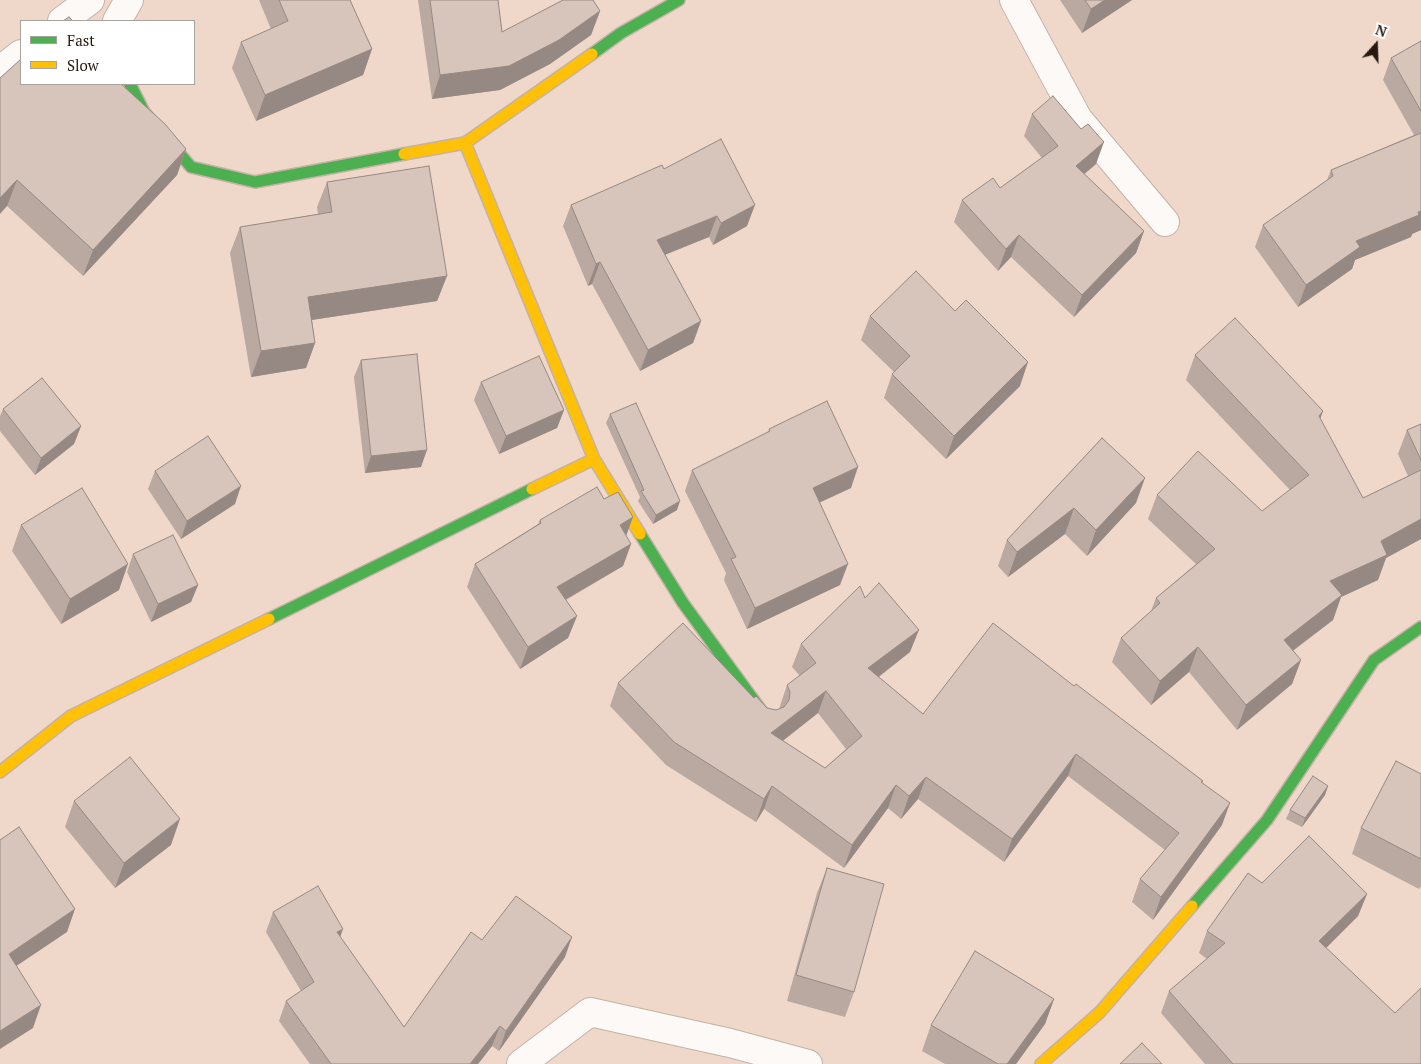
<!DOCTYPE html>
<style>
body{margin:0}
#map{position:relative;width:1421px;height:1064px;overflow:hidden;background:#efd8c9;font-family:"PT Serif",serif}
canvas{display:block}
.legend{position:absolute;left:20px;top:20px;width:175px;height:65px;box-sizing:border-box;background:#fff;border:1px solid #a9a39f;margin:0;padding:6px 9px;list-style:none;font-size:15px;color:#27190f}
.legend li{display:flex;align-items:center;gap:10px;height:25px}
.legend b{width:25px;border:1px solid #a9a39f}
.north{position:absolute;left:1351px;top:20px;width:50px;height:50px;-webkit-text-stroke:4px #fff;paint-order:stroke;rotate:20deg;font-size:14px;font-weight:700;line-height:20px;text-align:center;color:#27190f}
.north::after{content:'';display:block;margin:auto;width:18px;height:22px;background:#27190f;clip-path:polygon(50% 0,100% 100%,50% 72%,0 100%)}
</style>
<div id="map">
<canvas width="1421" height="1064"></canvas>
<ul class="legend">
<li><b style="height:6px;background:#4caf50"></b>Fast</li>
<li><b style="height:6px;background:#ffc107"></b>Slow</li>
</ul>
<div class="north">N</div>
</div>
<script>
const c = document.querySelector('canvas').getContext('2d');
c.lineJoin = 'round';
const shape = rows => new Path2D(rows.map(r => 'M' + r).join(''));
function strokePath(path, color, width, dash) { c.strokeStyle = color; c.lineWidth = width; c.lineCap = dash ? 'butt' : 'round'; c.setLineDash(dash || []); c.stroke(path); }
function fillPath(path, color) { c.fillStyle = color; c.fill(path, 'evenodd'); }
const street = shape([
 [1014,0,1078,119,1165,222],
 [62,21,90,0],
 [117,21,129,0],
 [0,70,21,54],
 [521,1064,590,1012,730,1043,808,1064]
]);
const fast = shape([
 [592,54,621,33,679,0],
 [130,84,144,112,191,167,255,182,404,154],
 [640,534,683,603,766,717],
 [269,619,532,489],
 [1192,906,1267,820,1374,660,1421,627]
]);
const slow = shape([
 [465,143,594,459,640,534],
 [404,154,465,143,592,54],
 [532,489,594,459],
 [0,772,71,716,269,619],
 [1041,1064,1100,1012,1192,906]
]);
strokePath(street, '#c4b2a6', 30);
strokePath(fast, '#c4b2a6', 14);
strokePath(slow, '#c4b2a6', 14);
strokePath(street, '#fdf9f7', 28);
strokePath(fast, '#4caf50', 11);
strokePath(slow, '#ffc107', 11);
fillPath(shape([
 [259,0,350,0,372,49,363,75,256,121,232,68,241,42,271,29],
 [418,0,498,0,502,32,600,11,591,35,550,64,500,90,432,99],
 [1060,0,1132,0,1082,33],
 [1421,41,1421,230,1412,234,1411,237,1355,260,1352,269,1298,307,1255,247,1263,225,1327,180,1331,170,1414,135,1383,80,1391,58],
 [0,78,186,149,177,175,83,276,7,206],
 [1032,114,1096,164,1084,174,1144,231,1136,253,1074,317,1011,257,998,271,954,222,962,200,1000,188,1042,158,1024,136],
 [664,169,747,226,713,245,709,237,665,255,701,321,693,343,640,371,592,284,588,286,563,226,571,205],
 [327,182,447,276,437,301,312,320,315,343,306,368,251,377,230,253,240,227,318,214,317,207],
 [955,311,1020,386,946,459,884,398,892,374,894,372,861,340,870,316],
 [1195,355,1323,411,1320,419,1363,498,1408,476,1398,454,1407,430,1421,424,1421,539,1386,558,1378,580,1341,597,1333,620,1293,651,1301,660,1292,684,1237,730,1189,672,1151,705,1112,662,1121,638,1151,611,1156,598,1196,564,1148,519,1157,495,1262,511,1290,490,1186,380],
 [361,360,421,467,365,473,354,377],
 [481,382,564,410,557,428,499,454,474,400],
 [3,409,81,426,74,444,35,475,0,431,0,416],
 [610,414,677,510,653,524,638,501,640,497,606,423],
 [769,429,851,488,819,503,840,585,747,629,724,580,726,573,685,491,692,470,768,433],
 [1102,438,1136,503,1087,556,1065,534,1008,577,998,566,1007,540],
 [155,471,235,504,181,539,148,489],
 [540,520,626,536,631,544,623,566,566,600,577,616,568,638,520,669,467,587,475,564,538,524],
 [21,525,119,590,61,624,12,551],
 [133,554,198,585,191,602,151,622,127,572],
 [865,598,910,652,879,677,923,714,1074,686,1203,781,1202,783,1222,825,1153,920,1132,902,1140,879,1165,850,1068,776,1004,862,918,799,901,819,888,808,844,868,764,809,756,822,666,765,610,706,618,683,754,698,767,708,776,710,779,709,787,685,800,676,792,667,801,644],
 [818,713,846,749,825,768,783,741],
 [1421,774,1421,886,1419,889,1352,854,1361,828],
 [1328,786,1325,795,1302,827,1286,819,1290,810],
 [74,801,171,845,115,888,65,827],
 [827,868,854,992,845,1017,787,1001,817,893],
 [1262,883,1367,894,1358,916,1326,948,1421,1064,1205,1064,1161,1013,1169,991,1207,959,1199,953,1207,931],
 [273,912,340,937,404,1027,482,940,565,957,499,1051,492,1046,478,1064,310,1064,279,1021,286,1001,301,991,266,932],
 [1054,999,1045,1024,1016,1064,945,1064,922,1051,931,1025]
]), '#b9a9a1');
fillPath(shape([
 [1105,0,1132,0,1082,33,1091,9],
 [600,11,591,35,550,64,500,90,432,99,440,75],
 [372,49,363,75,256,121,265,95],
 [1104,142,1096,164,1068,188,1076,166],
 [186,149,177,175,83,276,93,250],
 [17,180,7,206,0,214,0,198],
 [755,205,747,226,713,245,721,223],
 [1421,211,1421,230,1412,234,1411,237,1355,260,1352,269,1298,307,1306,285,1356,241],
 [717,216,709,237,649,261,657,240],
 [1144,231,1136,253,1074,317,1082,295],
 [1019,235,1011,257,998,271,1006,249],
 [600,262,592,284,588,286,596,264],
 [447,276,437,301,298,322,308,297],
 [701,321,693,343,640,371,648,350],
 [315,343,306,368,251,377,261,351],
 [1028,362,1020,386,946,459,954,436],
 [564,410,557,428,499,454,506,436],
 [1323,411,1314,436,1319,416],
 [81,426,74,444,35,475,41,458],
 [427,450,421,467,365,473,371,456],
 [858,467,851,488,805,509,813,488],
 [1145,478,1136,503,1087,556,1096,530],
 [241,486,235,504,181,539,187,521],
 [680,501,677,510,653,524,656,515],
 [1074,508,1065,534,1008,577,1017,552],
 [633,517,625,539,620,525],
 [1421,519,1421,539,1386,558,1378,580,1341,597,1333,620,1275,664,1284,640,1330,581,1381,541],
 [631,544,623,566,549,609,557,587],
 [128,564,119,590,61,624,70,599],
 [848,564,840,585,747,629,755,608],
 [198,585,191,602,151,622,158,604],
 [577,616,568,638,520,669,528,647],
 [919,630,910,652,860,691,868,668],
 [1198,647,1189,672,1151,705,1160,681],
 [1301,660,1292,684,1237,730,1246,705],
 [826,691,818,713,763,756,771,733],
 [1076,754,1068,776,1004,862,1012,839],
 [926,777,918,799,901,819,909,796],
 [896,785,888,808,844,868,852,845],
 [772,786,764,809,756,822,764,799],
 [1328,786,1325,795,1302,827,1305,818],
 [1230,803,1222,825,1153,920,1161,897],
 [180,819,171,845,115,888,124,863],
 [1367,894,1358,916,1310,964,1319,941],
 [75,909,67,932,0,977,9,954],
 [343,929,336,949,337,932],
 [572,937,565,957,499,1051,506,1031],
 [1054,999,1045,1024,1016,1064,1007,1064],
 [41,1005,33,1028,0,1049,0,1031],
 [500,1026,492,1046,478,1064,470,1064]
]), '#968983');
const building = shape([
 [279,0,350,0,372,49,265,95,241,42,288,21,279,0],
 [430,0,498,0,502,32,563,0,593,0,600,11,559,40,509,66,440,75,430,0],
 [1085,0,1105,0,1091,9,1085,0],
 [69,17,73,21,63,21,69,17],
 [1421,41,1421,111,1391,58,1421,41],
 [21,59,21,84,121,84,165,124,186,149,93,250,17,180,0,198,0,78,21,59],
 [1053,96,1081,129,1088,124,1104,142,1076,166,1144,231,1082,295,1019,235,1006,249,962,200,993,178,1000,188,1058,146,1032,114,1053,96],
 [1421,133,1421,211,1418,212,1419,215,1356,241,1360,247,1306,285,1263,225,1333,176,1331,170,1421,133],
 [721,139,755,205,721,223,717,216,657,240,701,321,648,350,600,262,596,264,571,205,662,165,664,169,721,139],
 [429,166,447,276,308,297,315,343,261,351,240,227,332,212,327,182,429,166],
 [916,271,955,311,966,300,1028,362,954,436,892,374,910,356,870,316,916,271],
 [1235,318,1323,411,1319,416,1363,498,1421,470,1421,519,1381,541,1387,555,1330,581,1342,595,1284,640,1301,660,1246,705,1198,647,1160,681,1121,638,1160,603,1156,598,1215,549,1157,495,1198,451,1262,511,1309,475,1195,355,1235,318],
 [417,354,427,450,371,456,361,360,417,354],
 [539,356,564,410,506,436,481,382,539,356],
 [42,378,81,426,41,458,3,409,42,378],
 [827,401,858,467,813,488,848,564,755,608,731,559,736,557,692,470,770,431,769,429,827,401],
 [636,403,680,501,656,515,641,491,644,490,610,414,636,403],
 [1421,424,1421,460,1407,430,1421,424],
 [208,436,241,486,187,521,155,471,208,436],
 [1102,438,1145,478,1096,530,1074,508,1017,552,1007,540,1102,438],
 [597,487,604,499,618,492,633,517,620,525,631,544,557,587,577,616,528,647,475,564,541,523,540,520,597,487],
 [82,488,128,564,70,599,21,525,82,488],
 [173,535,198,585,158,604,133,554,173,535],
 [879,583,919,630,868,668,923,714,993,623,1074,686,1076,684,1203,781,1201,782,1230,803,1161,897,1140,879,1179,833,1076,754,1012,839,926,777,909,796,896,785,852,845,772,786,764,799,674,742,618,683,683,623,754,698,756,696,767,708,776,710,784,707,789,700,790,692,787,685,816,663,801,644,860,586,865,598,879,583],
 [826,691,862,736,825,768,771,733,826,691],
 [130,757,180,819,124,863,74,801,130,757],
 [1396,761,1421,774,1421,859,1361,828,1396,761],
 [1313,776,1328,786,1305,818,1290,810,1313,776],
 [19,827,75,909,9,954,41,1005,0,1031,0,840,19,827],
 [1309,836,1367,894,1319,941,1395,1013,1421,988,1421,1064,1233,1064,1169,991,1225,943,1207,931,1248,873,1262,883,1309,836],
 [827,868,884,884,854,992,796,975,827,868],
 [318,886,343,929,337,932,404,1027,471,932,482,940,516,896,572,937,506,1031,500,1026,470,1064,331,1064,286,1001,314,982,273,912,318,886],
 [975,951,1054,999,1007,1064,998,1064,931,1025,975,951],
 [1142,1043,1162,1064,1120,1064,1142,1043]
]);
fillPath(building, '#d7c4bb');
strokePath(building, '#968983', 1);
</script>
